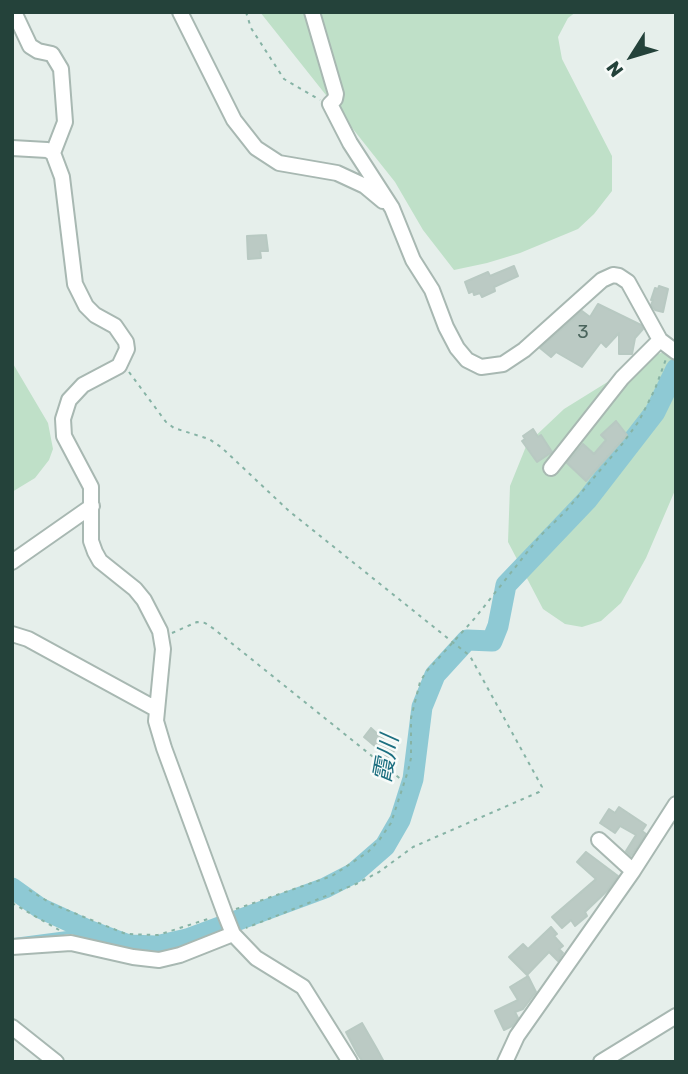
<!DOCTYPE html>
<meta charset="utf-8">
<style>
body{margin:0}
#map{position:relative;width:688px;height:1074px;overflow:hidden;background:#e6efeb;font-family:Rubik,sans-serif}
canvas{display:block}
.frame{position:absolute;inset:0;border:14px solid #24423a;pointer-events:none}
.north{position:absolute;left:597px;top:21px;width:70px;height:70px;-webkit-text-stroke:5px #f7fbf9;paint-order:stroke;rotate:233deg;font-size:19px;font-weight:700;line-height:28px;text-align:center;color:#24423a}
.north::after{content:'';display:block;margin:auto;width:24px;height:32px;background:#24423a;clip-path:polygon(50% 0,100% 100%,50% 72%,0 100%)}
</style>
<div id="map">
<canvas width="688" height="1074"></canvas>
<div class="frame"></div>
<div class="north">N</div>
</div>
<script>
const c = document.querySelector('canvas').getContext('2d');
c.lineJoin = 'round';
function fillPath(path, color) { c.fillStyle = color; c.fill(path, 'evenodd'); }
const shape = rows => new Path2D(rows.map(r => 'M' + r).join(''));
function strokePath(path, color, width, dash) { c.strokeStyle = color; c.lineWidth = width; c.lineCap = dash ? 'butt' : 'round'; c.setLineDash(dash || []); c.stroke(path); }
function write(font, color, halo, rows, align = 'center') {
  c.font = font + ' Rubik,"Noto Sans JP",sans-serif'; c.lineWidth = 5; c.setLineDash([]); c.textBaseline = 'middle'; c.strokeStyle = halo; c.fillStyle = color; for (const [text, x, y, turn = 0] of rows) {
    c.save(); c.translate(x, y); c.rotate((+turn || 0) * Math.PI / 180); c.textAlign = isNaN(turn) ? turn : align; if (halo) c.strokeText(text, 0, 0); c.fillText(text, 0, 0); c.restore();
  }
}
fillPath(shape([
 [260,12,576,12,568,18,558,37,562,59,612,156,612,191,594,214,578,229,520,253,487,263,454,270,423,230,395,182],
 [676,347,676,488,646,558,621,603,601,621,582,627,565,624,543,609,508,542,510,486,527,444,564,409,643,360],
 [12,362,48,423,53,449,49,460,35,478,12,492]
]), '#bfe0c8');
strokePath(shape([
 [12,940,88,930]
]), '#8ec9d4', 3.5);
strokePath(shape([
 [12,888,40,908,88,930,129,945,156,946,187,939,325,888,354,873,385,846,400,820,413,779,422,707,435,675,467,640,492,641,498,626,506,585,587,500,655,412,676,369]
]), '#8ec9d4', 21);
const building = shape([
 [266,235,268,251,260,251,261,258,248,259,247,236,266,235],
 [514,266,518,276,494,287,495,291,482,297,480,293,474,295,473,291,469,293,465,282,488,272,490,276,514,266],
 [659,286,668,289,663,312,655,310,651,305,653,300,651,300,655,288,658,289,659,286],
 [598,304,641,325,643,329,635,338,632,354,619,354,619,333,606,347,601,342,582,367,556,352,551,357,540,348,582,311,590,317,598,304],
 [616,421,627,435,586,481,567,463,583,444,594,454,606,440,601,435,616,421],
 [533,429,538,437,541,435,552,452,537,462,522,441,525,439,523,436,533,429],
 [371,728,395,750,389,758,364,737,371,728],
 [619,807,646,825,642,831,646,834,631,856,626,851,636,835,620,826,615,833,600,823,609,809,615,813,619,807],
 [586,852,618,876,608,890,585,912,587,916,575,926,571,920,562,928,552,917,596,879,577,862,586,852],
 [551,927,557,934,554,936,563,946,559,949,563,953,558,961,549,952,527,975,509,957,523,944,528,949,551,927],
 [528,976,536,992,523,1009,515,1012,518,1018,512,1026,504,1030,495,1011,518,1000,510,987,528,976],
 [362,1023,377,1049,384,1062,363,1062,358,1055,346,1032,362,1023]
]);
fillPath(building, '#bbcac4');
strokePath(building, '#b8c9c2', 2);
const minor = shape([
 [14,12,30,46,38,51,52,54,61,69,65,122,53,153],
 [180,12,234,120,256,148,279,163,337,173,365,186,383,201],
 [312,12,336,94,335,99,330,104,350,143,392,208,413,260,432,290,446,327,457,348,467,360,481,367,503,364,524,350,602,280,613,275,619,276,628,282,660,340,676,352],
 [12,148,47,150,53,153,62,177,75,284,86,306,95,315,115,326,126,342,127,349,119,366,83,385,69,400,63,419,64,436,91,487,91,541,95,552,100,561,135,589,144,600,160,631,163,649,156,721,164,748,225,914,233,934,256,958,303,987,350,1062],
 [551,468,622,378,660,340],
 [12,562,92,506],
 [12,634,28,639,156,709],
 [633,871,676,804],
 [12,947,71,943,133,957,159,960,180,955,233,934],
 [12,1027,56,1062],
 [505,1062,517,1036,633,871,599,840],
 [601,1062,676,1016]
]);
strokePath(minor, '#a8b8b2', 18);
strokePath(shape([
 [246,12,251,28,284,79,320,100],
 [129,372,166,422,174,428,209,439,221,447,289,511,470,656,542,787,539,792,413,847,379,872,356,884,246,928],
 [172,633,197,622,205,623,214,629,403,781],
 [29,890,52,904,126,934,158,935,211,918],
 [12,903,59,930],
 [236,909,332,876,368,852,380,839,391,823,408,771,411,758,411,718,420,682,426,672,475,618,540,536,565,512,623,443,639,421,655,389,666,359]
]), '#86b3a5', 2, [3.5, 5]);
strokePath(minor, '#fff', 14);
write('19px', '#4a645c', null, [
 ["3",583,333]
]);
write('italic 24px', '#1c6f80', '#f7fbf9', [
 ["霞川",387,759,-80]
]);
</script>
